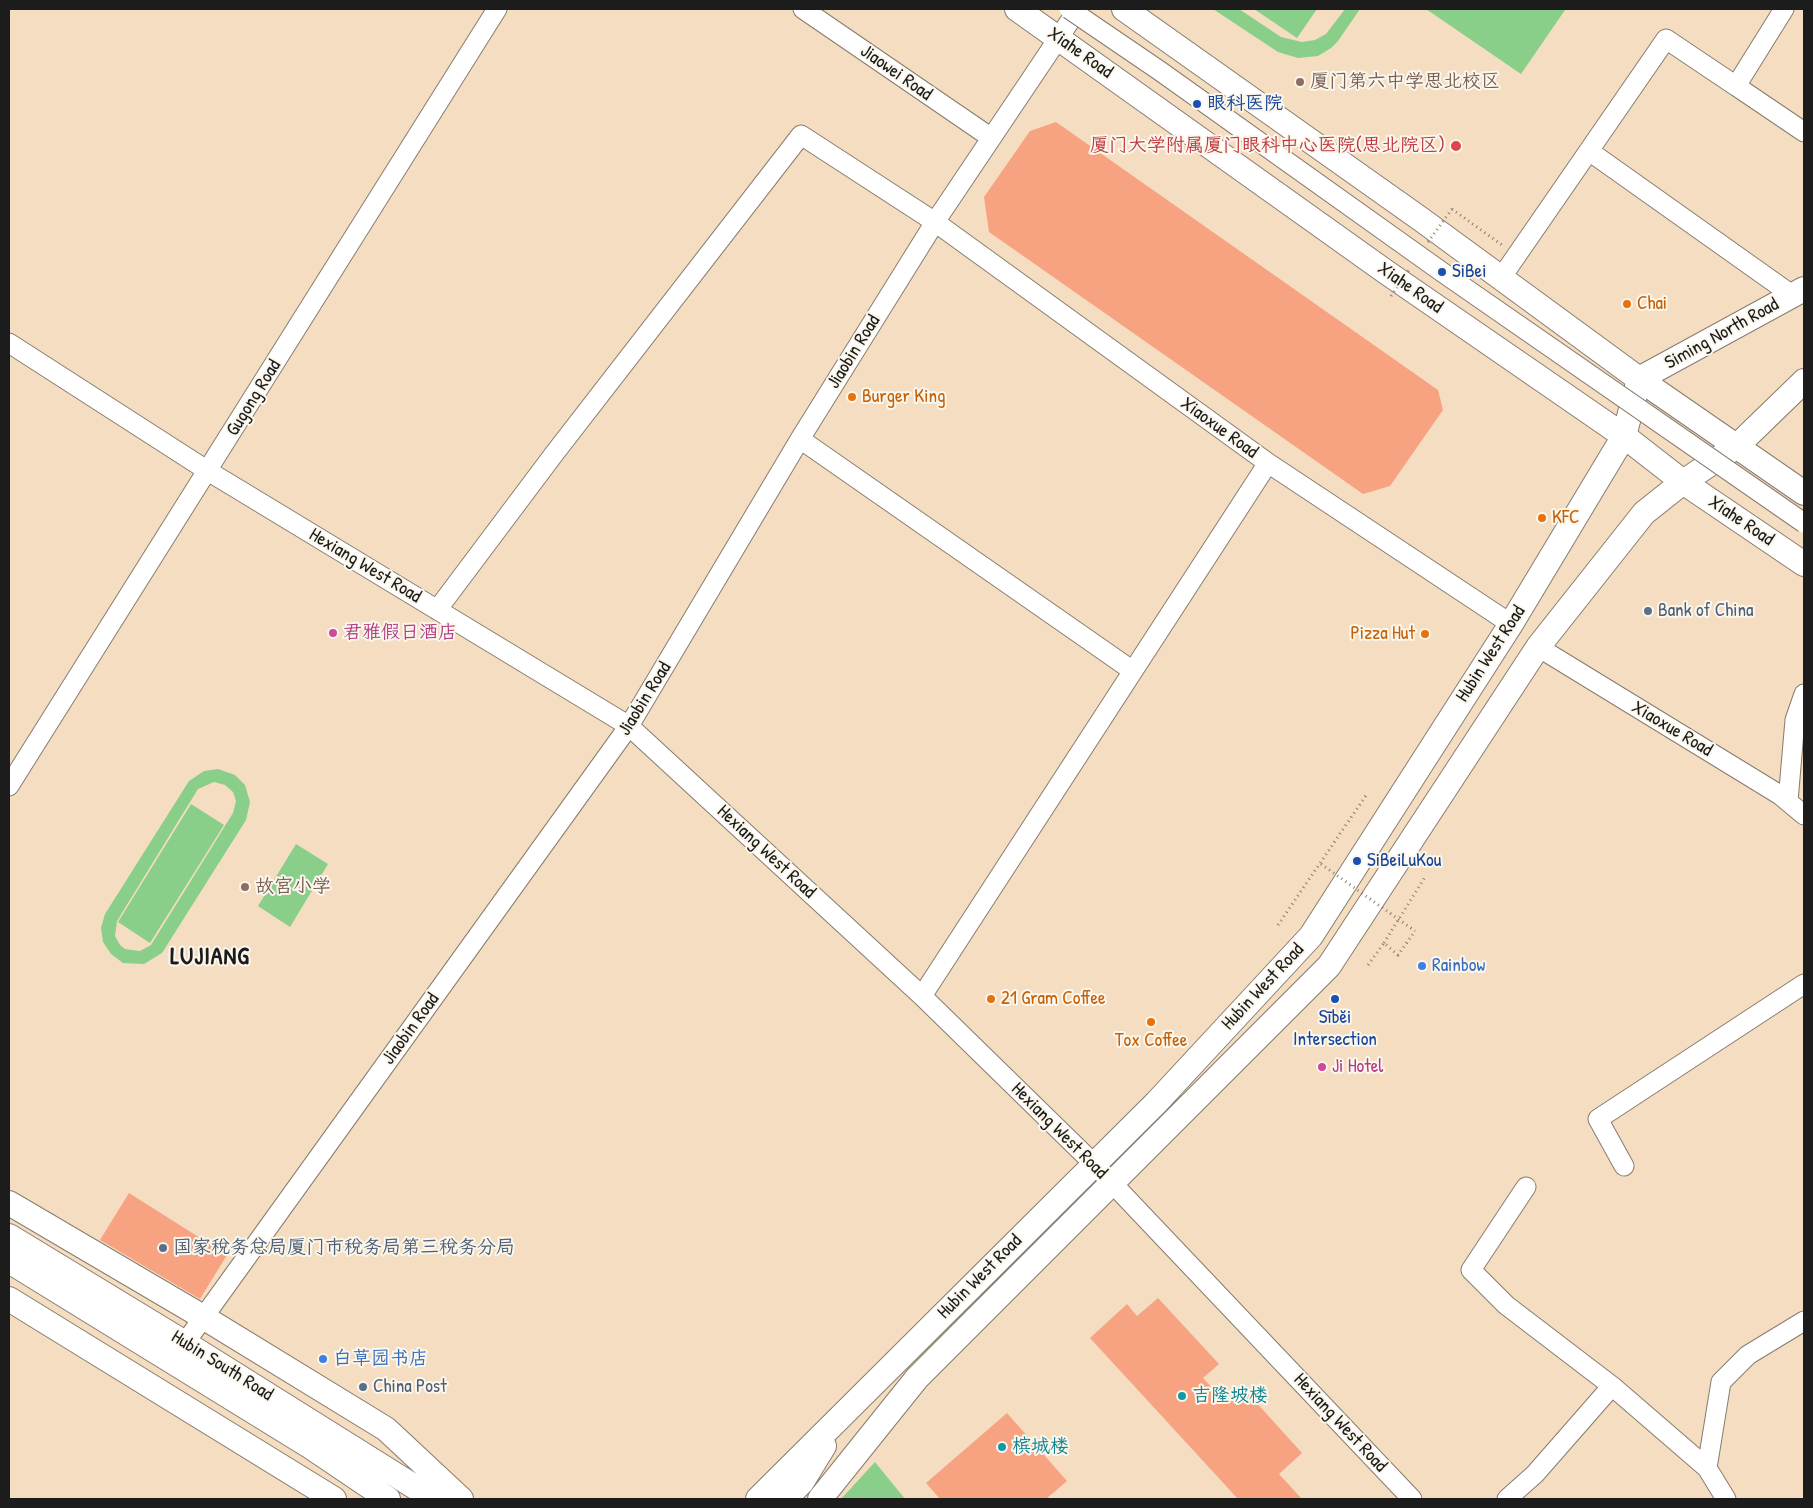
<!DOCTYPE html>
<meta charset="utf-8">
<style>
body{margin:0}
#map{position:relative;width:1813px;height:1508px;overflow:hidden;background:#f4ddc0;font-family:"Patrick Hand",sans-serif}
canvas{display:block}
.frame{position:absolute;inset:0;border:10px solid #1c1c1c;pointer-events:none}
</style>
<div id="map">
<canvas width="1813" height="1508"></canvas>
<div class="frame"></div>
</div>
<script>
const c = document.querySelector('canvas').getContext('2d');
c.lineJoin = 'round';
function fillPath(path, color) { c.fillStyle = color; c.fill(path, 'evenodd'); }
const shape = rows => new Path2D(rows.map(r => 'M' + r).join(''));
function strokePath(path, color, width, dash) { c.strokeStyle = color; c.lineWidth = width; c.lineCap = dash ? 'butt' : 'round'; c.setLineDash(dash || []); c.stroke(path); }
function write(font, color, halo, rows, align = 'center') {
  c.font = font + ' "Patrick Hand","LXGW WenKai TC",sans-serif'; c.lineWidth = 4; c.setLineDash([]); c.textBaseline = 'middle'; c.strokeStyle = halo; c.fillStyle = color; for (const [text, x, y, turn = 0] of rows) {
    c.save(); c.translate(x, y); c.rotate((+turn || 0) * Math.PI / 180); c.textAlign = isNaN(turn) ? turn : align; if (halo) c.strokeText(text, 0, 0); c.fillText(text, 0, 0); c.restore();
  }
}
fillPath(shape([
 [1213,9,1239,9,1281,37,1302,42,1315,40,1326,34,1345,9,1360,9,1338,41,1331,48,1318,56,1298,58,1278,52],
 [1254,9,1317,9,1297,38],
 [1426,9,1563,9,1565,10,1521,74],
 [218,769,235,775,245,785,250,802,246,820,162,953,144,964,123,963,111,954,103,942,101,928,105,914,189,781,204,771],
 [214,782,225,785,233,792,236,801,233,813,151,945,140,951,125,949,120,945,115,936,117,921,198,789],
 [191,804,224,825,150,943,118,922],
 [296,844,328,864,290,927,258,906],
 [875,1462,905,1499,841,1499]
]), '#89cf89');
fillPath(shape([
 [1056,122,1438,390,1443,410,1390,486,1363,494,989,232,984,197,1030,131],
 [129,1193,227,1255,200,1299,100,1240],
 [1158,1298,1219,1364,1203,1378,1227,1404,1244,1389,1302,1453,1279,1474,1302,1499,1238,1499,1090,1338,1127,1304,1137,1316],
 [1007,1413,1067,1481,1046,1499,940,1499,926,1483]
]), '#f7a382');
const minor = shape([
 [803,9,990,137],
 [1784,9,1736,86,1804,132],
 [1589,151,1792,295],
 [1501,278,1666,39,1736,86],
 [9,343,208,471,629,726,922,996,1094,1164,1412,1499],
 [800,439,1133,671],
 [437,610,554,454,801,135,935,222,1268,463,1511,624],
 [1538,647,1780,795,1804,815],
 [9,786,497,9],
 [1788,801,1795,720,1804,694],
 [922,996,1268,463],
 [1624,1166,1598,1119,1804,984],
 [1526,1187,1471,1270,1506,1305,1612,1386,1707,1468],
 [177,1354,629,726,800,439,935,222,1078,9],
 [1507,1499,1535,1474,1612,1386],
 [1726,1499,1707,1468,1721,1382,1748,1355,1804,1321]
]);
const major = shape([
 [1017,9,1386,272,1624,436,1683,482,1804,564],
 [1124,9,1422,220,1639,379,1804,493],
 [9,1203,203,1317,386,1429,461,1499],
 [9,1236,185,1343,434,1499],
 [9,1261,311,1447,388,1499],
 [9,1299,334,1499],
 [758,1499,1156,1103,1311,936,1511,624,1624,436,1639,379,1804,289],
 [785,1499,802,1482,824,1446],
 [820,1499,917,1378,1329,966,1538,647,1644,513,1683,482,1737,446,1804,381]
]);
strokePath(minor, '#887c6e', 21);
strokePath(major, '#887c6e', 26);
strokePath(shape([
 [1452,209,1502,245],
 [1278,925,1367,794],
 [1384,943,1425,877],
 [1368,965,1384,943,1398,955,1415,931]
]), '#887c6e', 3, [1, 4]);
strokePath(minor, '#fff', 19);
strokePath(major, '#fff', 24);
const minorBridge = shape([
 [1069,9,1160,71,1442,272,1804,523]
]);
strokePath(minorBridge, '#887c6e', 21, []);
strokePath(shape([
 [1428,242,1452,209],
 [1391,296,1409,270],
 [1321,864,1415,931]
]), '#887c6e', 3, [1, 4]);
strokePath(minorBridge, '#fff', 19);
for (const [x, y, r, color] of [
 [1300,82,5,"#8d6e63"],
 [1197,104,5,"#1a4fb4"],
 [1456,146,6,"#e0444e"],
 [1442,272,5,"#1a4fb4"],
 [1627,304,5,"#e8710a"],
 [852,397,5,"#e8710a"],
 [1542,518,5,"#e8710a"],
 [1648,611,5,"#5c6f8a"],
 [333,633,5,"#d1479c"],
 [1425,634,5,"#e8710a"],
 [1357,861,5,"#1a4fb4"],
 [245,887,5,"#8d6e63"],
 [1422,966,5,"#3f7fe0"],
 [991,999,5,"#e8710a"],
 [1335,999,5,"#1a4fb4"],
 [1151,1022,5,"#e8710a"],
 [1322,1067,5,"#d1479c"],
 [163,1248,5,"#5c6f8a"],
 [323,1359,5,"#3f7fe0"],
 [363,1387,5,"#5c6f8a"],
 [1182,1396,5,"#0f9aa8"],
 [1002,1447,5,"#0f9aa8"]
]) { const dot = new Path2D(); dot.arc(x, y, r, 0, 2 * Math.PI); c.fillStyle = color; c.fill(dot); strokePath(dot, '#fbf7ec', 2); }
write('19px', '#1c1c1c', '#fbf7ec', [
 ["Xiahe Road",1080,53,35],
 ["Jiaowei Road",896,73,35],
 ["Xiahe Road",1410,288,35],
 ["Siming North Road",1722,334,-29],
 ["Jiaobin Road",854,352,-58],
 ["Gugong Road",254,398,-58],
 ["Xiaoxue Road",1219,428,36],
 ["Xiahe Road",1741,521,34],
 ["Hexiang West Road",365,566,31],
 ["Hubin West Road",1491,654,-57],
 ["Jiaobin Road",645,699,-58],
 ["Xiaoxue Road",1672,729,31],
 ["Hexiang West Road",766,852,43],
 ["Hubin West Road",1263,987,-47],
 ["Jiaobin Road",411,1029,-54],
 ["Hexiang West Road",1059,1131,45],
 ["Hubin West Road",980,1277,-45],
 ["Hubin South Road",222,1366,32],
 ["Hexiang West Road",1340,1423,47]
]);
write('19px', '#785e54', '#fbf7ec', [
 ["厦门第六中学思北校区",1310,82],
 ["故宫小学",255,887]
], 'left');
write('19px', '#164399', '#fbf7ec', [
 ["眼科医院",1207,104],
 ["SiBei",1452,272],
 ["SiBeiLuKou",1367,861],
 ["Sībĕi",1335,1018,"center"],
 ["Intersection",1335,1040,"center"]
], 'left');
write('19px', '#be3a42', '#fbf7ec', [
 ["厦门大学附属厦门眼科中心医院(思北院区)",1445,146]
], 'right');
write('19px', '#c56008', '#fbf7ec', [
 ["Chai",1637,304],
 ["Burger King",862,397],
 ["KFC",1552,518],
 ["Pizza Hut",1415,634,"right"],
 ["21 Gram Coffee",1001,999],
 ["Tox Coffee",1151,1041,"center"]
], 'left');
write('19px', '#4e5e75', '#fbf7ec', [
 ["Bank of China",1658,611],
 ["国家税务总局厦门市税务局第三税务分局",173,1248],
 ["China Post",373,1387]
], 'left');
write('19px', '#b23c85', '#fbf7ec', [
 ["君雅假日酒店",343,633],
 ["Ji Hotel",1332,1067]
], 'left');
write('19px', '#366cbe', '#fbf7ec', [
 ["Rainbow",1432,966],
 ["白草园书店",333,1359]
], 'left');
write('19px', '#0d838f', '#fbf7ec', [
 ["吉隆坡楼",1192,1396],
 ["槟城楼",1012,1447]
], 'left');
c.letterSpacing = '1px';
write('bold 24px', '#1c1c1c', '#fbf7ec', [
 ["LUJIANG",210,958]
]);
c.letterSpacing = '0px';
</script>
